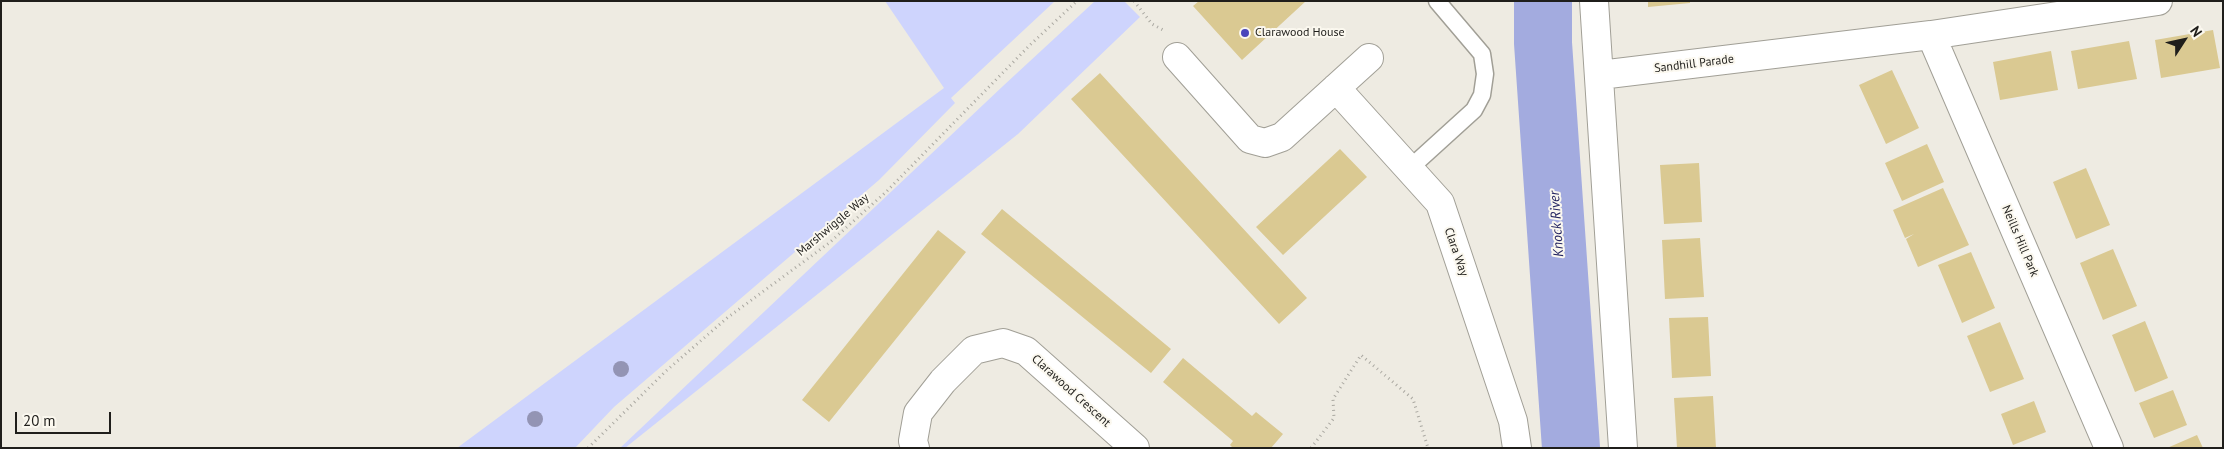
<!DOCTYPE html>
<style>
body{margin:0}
#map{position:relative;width:2224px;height:449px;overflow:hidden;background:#eeebe2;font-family:"PT Sans",sans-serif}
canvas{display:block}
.frame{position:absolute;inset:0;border:2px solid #1f1e1b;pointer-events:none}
.north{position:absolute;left:2159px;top:15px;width:50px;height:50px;-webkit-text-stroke:4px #fbf8ef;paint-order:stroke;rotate:55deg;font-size:14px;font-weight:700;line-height:20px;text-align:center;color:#1f1e1b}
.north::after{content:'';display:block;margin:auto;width:18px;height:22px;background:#1f1e1b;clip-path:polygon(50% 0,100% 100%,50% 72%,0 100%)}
.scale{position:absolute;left:15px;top:412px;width:96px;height:22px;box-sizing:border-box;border:2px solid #1f1e1b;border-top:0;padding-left:6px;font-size:15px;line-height:18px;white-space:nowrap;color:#1f1e1b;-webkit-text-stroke:4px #fbf8ef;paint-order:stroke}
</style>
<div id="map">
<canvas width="2224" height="449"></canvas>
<div class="frame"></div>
<div class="north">N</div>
<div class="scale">20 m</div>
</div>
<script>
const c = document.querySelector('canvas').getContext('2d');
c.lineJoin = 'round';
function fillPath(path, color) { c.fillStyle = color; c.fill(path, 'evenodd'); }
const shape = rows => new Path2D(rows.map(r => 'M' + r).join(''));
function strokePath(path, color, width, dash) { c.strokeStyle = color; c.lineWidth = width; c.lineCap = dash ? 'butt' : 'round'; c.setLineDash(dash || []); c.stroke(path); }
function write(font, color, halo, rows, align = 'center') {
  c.font = font + ' "PT Sans",sans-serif'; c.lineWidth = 4; c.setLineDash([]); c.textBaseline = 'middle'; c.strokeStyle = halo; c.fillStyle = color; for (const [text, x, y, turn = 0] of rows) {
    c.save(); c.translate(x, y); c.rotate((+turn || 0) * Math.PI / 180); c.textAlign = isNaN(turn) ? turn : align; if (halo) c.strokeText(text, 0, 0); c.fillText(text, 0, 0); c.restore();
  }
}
fillPath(shape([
 [885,1,1055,1,951,98,955,103,879,180,614,407,575,448,457,448,944,88],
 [1095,1,1124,1,1140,17,1018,134,625,448,620,448,1003,86]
]), '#ced4fd');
strokePath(shape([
 [1543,1,1543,43,1571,448]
]), '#a3abdf', 58);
fillPath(shape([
 [1199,1,1306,1,1242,60,1193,6],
 [1648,1,1690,1,1690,3,1648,7],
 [2213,30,2220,68,2161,78,2155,40],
 [2129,41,2137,79,2078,89,2071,51],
 [2051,51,2058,90,2000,100,1993,62],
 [1892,70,1919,128,1886,144,1859,85],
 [1100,73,1307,298,1279,324,1071,99],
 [1927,144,1944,182,1902,201,1885,163],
 [1340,149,1367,177,1283,255,1256,227],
 [1699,163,1702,222,1664,224,1660,165],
 [2086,168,2110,225,2076,239,2053,182],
 [1943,188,1969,245,1918,267,1906,239,1914,234,1905,238,1893,210],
 [1002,209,1171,349,1151,373,981,234],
 [938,230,966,252,829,422,802,400],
 [1700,238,1704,297,1665,299,1662,240],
 [2113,249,2137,306,2103,320,2080,263],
 [1971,252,1995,308,1962,323,1938,265],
 [1708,317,1711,376,1672,378,1669,318],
 [2145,321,2168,378,2135,392,2112,335],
 [2000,322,2024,379,1990,392,1967,336],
 [1183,358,1252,416,1256,412,1283,434,1271,448,1233,448,1230,445,1233,441,1163,382],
 [2173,390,2187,425,2154,438,2139,403],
 [1713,396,1716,448,1677,448,1674,398],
 [2034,401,2046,432,2013,445,2001,414],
 [2197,435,2203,448,2167,448]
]), '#dac992');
const lane = shape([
 [1409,169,1474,110,1482,95,1485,74,1482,54,1437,1]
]);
const street = shape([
 [1594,1,1623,448],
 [1931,35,2109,448],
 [1177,57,1250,139,1265,143,1282,137,1369,58],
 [1600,75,1931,35,2158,1],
 [1336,88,1440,203,1513,421,1517,448],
 [915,448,913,441,918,413,943,381,974,350,1003,343,1026,351,1135,448]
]);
strokePath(lane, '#a19f96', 19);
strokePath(street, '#a19f96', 30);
strokePath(shape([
 [1134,1,1152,24,1163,30],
 [588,448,666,371,727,318,829,243,886,192,1030,45,1077,1],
 [1311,448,1334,418,1333,399,1361,355,1413,399,1428,448]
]), '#aaa8a1', 3, [1, 4]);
strokePath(lane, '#fff', 16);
strokePath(street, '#fff', 28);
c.fillStyle = '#9394b4';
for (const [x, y] of [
 [621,369],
 [535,419]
]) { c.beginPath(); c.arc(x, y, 8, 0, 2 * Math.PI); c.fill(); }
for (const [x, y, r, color] of [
 [1245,33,5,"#4945bb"]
]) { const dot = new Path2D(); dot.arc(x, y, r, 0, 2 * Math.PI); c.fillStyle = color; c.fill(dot); strokePath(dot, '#fbf8ef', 2); }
write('12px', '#1f1e1b', '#fbf8ef', [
 ["Clarawood House",1255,33]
], 'left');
write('12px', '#1f1e1b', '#fbf8ef', [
 ["Sandhill Parade",1694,64,-7],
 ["Marshwiggle Way",833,225,-40],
 ["Neills Hill Park",2020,241,67],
 ["Clara Way",1456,252,71],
 ["Clarawood Crescent",1071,391,42]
]);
write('italic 14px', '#242461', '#fbf8ef', [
 ["Knock River",1557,224,-94]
]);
</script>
